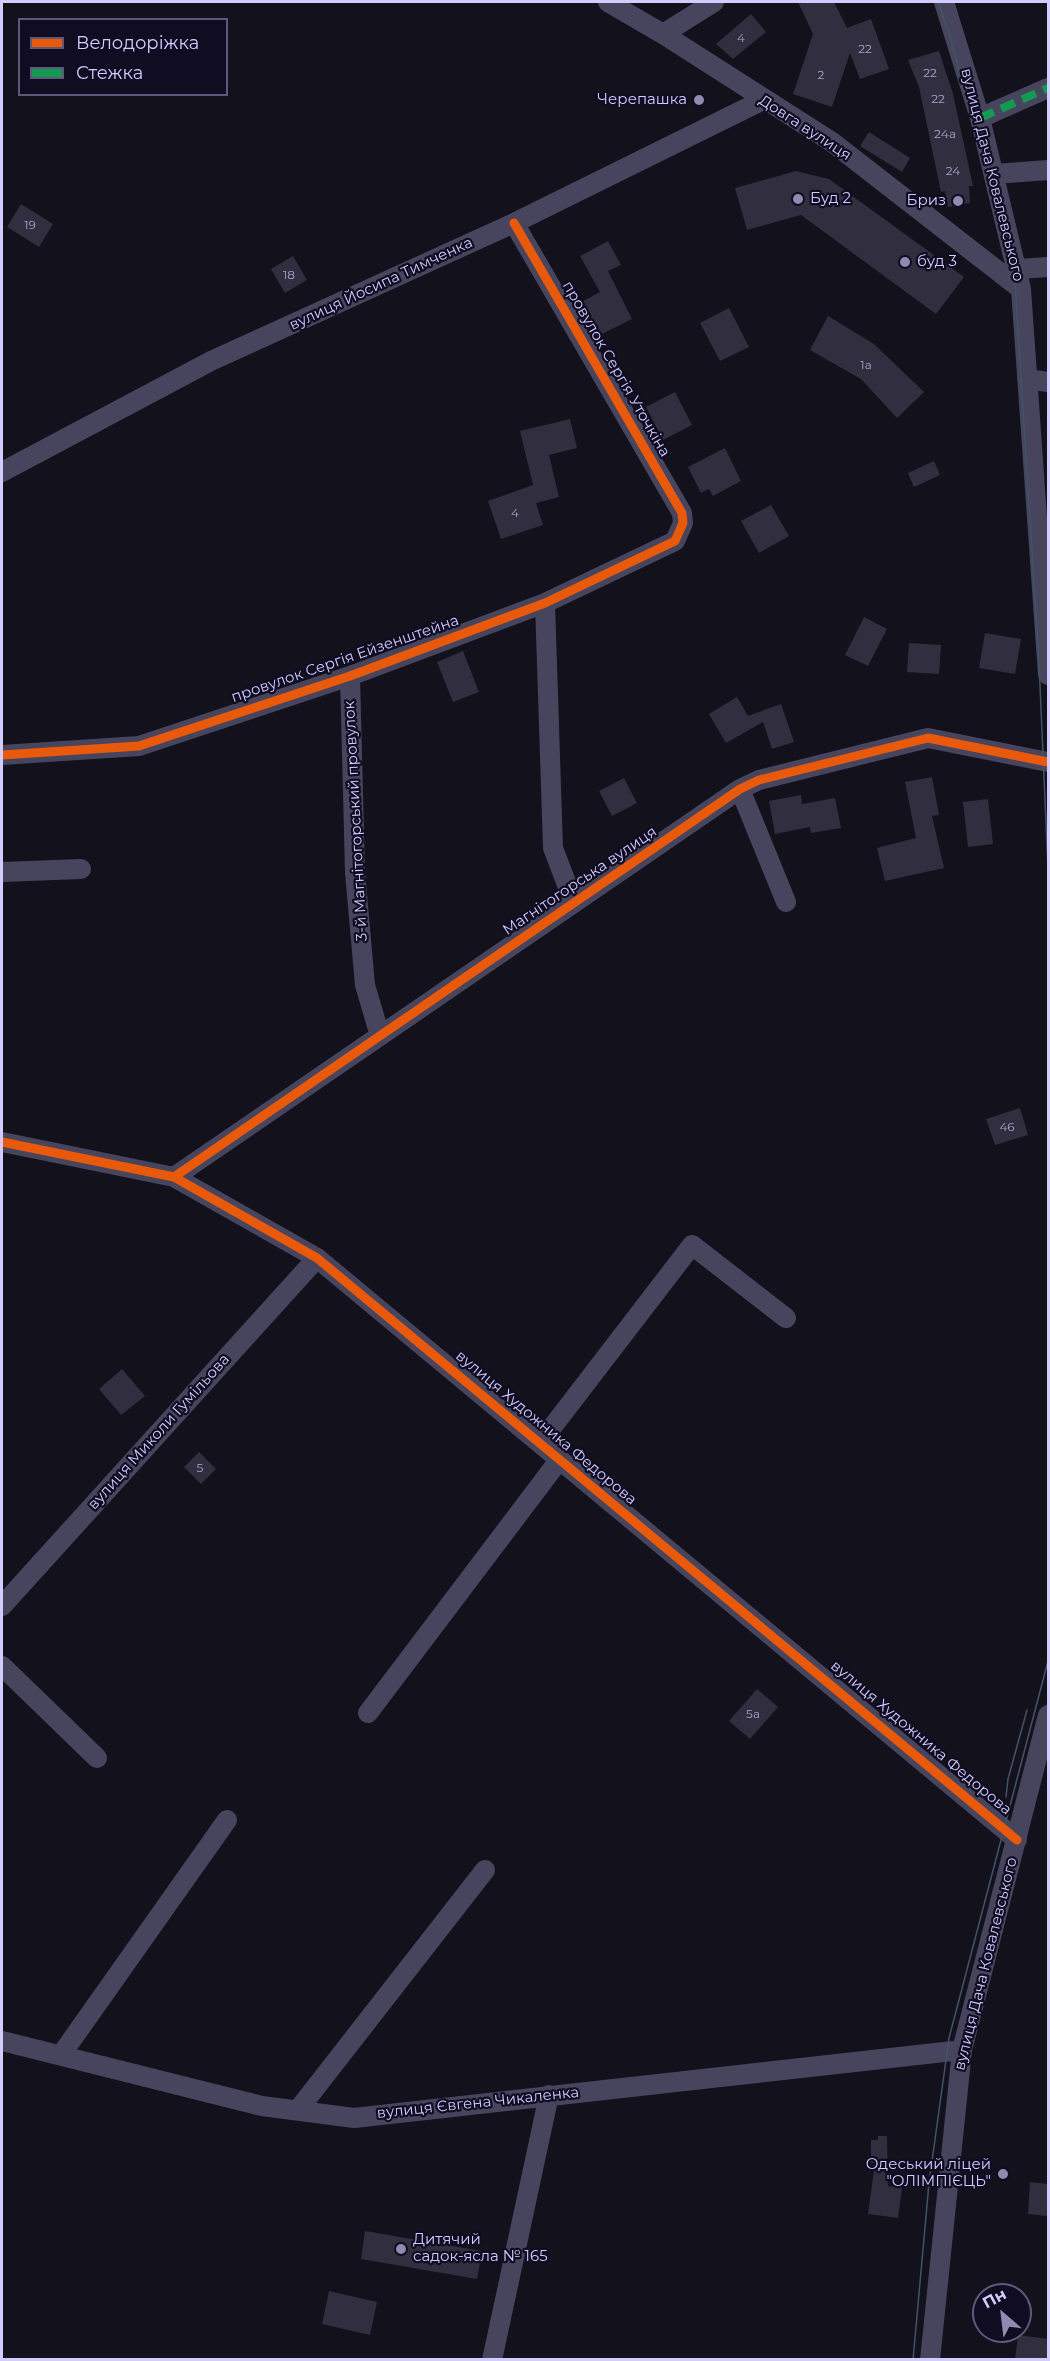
<!DOCTYPE html>
<meta charset="utf-8">
<style>
body{margin:0}
#map{position:relative;width:1050px;height:2361px;overflow:hidden;background:#13111c;font-family:Montserrat,sans-serif}
canvas{display:block}
.frame{position:absolute;inset:0;border:3px solid #d2ccff;pointer-events:none}
.legend{position:absolute;left:18px;top:18px;width:210px;height:78px;box-sizing:border-box;background:#100c21;border:2px solid #5e597a;margin:0;padding:8px 10px;list-style:none;font-size:18px;color:#d2ccff}
.legend li{display:flex;align-items:center;gap:12px;height:30px}
.legend b{width:30px;border:2px solid #5e597a}
.north{position:absolute;left:972px;top:2283px;width:60px;height:60px;box-sizing:border-box;background:#100c21;border:2px solid #5e597a;border-radius:50%;rotate:332deg;font-size:16px;font-weight:700;line-height:24px;text-align:center;color:#d2ccff}
.north::after{content:'';display:block;margin:auto;width:21px;height:27px;background:#8f8bb0;clip-path:polygon(50% 0,100% 100%,50% 72%,0 100%)}
</style>
<div id="map">
<canvas width="1050" height="2361"></canvas>
<div class="frame"></div>
<ul class="legend">
<li><b style="height:8px;background:#e8590c"></b>Велодоріжка</li>
<li><b style="height:8px;background:#139951"></b>Стежка</li>
</ul>
<div class="north">Пн</div>
</div>
<script>
const c = document.querySelector('canvas').getContext('2d');
c.lineJoin = 'round';
function fillPath(path, color) { c.fillStyle = color; c.fill(path, 'evenodd'); }
const shape = rows => new Path2D(rows.map(r => 'M' + r).join(''));
function strokePath(path, color, width, dash) { c.strokeStyle = color; c.lineWidth = width; c.lineCap = dash ? 'butt' : 'round'; c.setLineDash(dash || []); c.stroke(path); }
function write(font, color, halo, rows, align = 'center') {
  c.font = font + ' Montserrat,sans-serif'; c.lineWidth = 4.5; c.setLineDash([]); c.textBaseline = 'middle'; c.strokeStyle = halo; c.fillStyle = color; for (const [text, x, y, turn = 0] of rows) {
    c.save(); c.translate(x, y); c.rotate((+turn || 0) * Math.PI / 180); c.textAlign = isNaN(turn) ? turn : align; if (halo) c.strokeText(text, 0, 0); c.fillText(text, 0, 0); c.restore();
  }
}
fillPath(shape([
 [798,2,834,2,847,28,871,19,889,69,860,79,850,53,832,107,793,94,813,34],
 [751,14,766,32,733,59,716,44],
 [939,51,953,94,973,186,969,186,970,203,948,207,945,191,941,192,919,87,908,60],
 [869,132,910,158,902,172,860,146],
 [796,171,829,179,964,277,936,314,801,215,747,230,735,188],
 [21,204,53,224,39,247,7,227],
 [608,241,621,265,608,271,632,319,600,335,583,301,600,292,580,256],
 [293,256,307,280,285,293,271,269],
 [729,308,749,347,720,361,700,323],
 [828,316,874,344,924,392,897,418,861,379,810,350],
 [675,392,692,425,663,440,646,407],
 [570,419,577,448,549,455,559,497,536,503,543,525,501,539,488,501,533,485,520,431],
 [725,448,741,481,713,496,709,489,701,493,688,467],
 [934,461,940,475,914,487,908,473],
 [771,505,789,536,759,553,741,521],
 [864,617,887,629,868,666,845,655],
 [985,633,1021,639,1015,674,979,668],
 [909,643,941,645,939,674,907,672],
 [463,651,479,692,453,702,437,662],
 [737,697,748,716,781,704,794,742,772,749,763,722,726,743,709,714],
 [932,777,939,815,932,816,944,868,885,881,877,848,916,838,905,782],
 [624,778,637,803,612,816,599,791],
 [801,795,802,804,835,798,841,828,811,833,810,827,775,834,769,801],
 [988,799,993,844,968,847,963,802],
 [1020,1108,1028,1135,995,1145,986,1119],
 [122,1369,145,1396,121,1415,99,1389],
 [199,1452,216,1469,201,1484,184,1467],
 [757,1689,778,1707,750,1739,729,1721],
 [878,2136,887,2136,888,2186,902,2188,898,2218,868,2214,875,2163,871,2163,871,2140,878,2140],
 [1030,2182,1048,2184,1048,2216,1028,2214],
 [365,2231,482,2251,477,2279,361,2259],
 [329,2291,377,2302,370,2335,322,2324],
 [1018,2335,1048,2339,1048,2360,1015,2360]
]), '#312e3f');
strokePath(shape([
 [608,2,663,34,832,142,1021,289],
 [944,2,980,118,1021,289,1048,675],
 [663,34,714,2],
 [980,118,1048,88],
 [995,174,1048,170],
 [1018,269,1048,267],
 [1027,379,1048,382],
 [2,472,211,361,514,223,763,100],
 [545,603,553,848,574,903],
 [350,676,355,872,365,985,380,1036],
 [2,755,139,746,350,676,545,603,675,541,683,523,682,513,514,223],
 [740,789,786,902],
 [2,872,81,869],
 [2,1142,174,1177,317,1258,1017,1840],
 [174,1177,740,789,759,780,928,738,1048,762],
 [540,1443,692,1245,786,1318],
 [2,1606,317,1258],
 [2,1666,97,1758],
 [368,1713,560,1459],
 [2,2041,262,2106,354,2118,962,2050],
 [61,2055,227,1820],
 [298,2110,485,1870],
 [492,2360,549,2095],
 [930,2360,962,2050,1048,1715]
]), '#46455d', 20);
strokePath(shape([
 [938,2,950,36,1015,281,1039,663,1048,869],
 [1006,1797,1008,1779,1027,1710],
 [913,2360,929,2183,949,2038,1048,1661]
]), '#3f5567', 1.5);
strokePath(shape([
 [980,118,1048,88]
]), '#139951', 8, [15, 8]);
strokePath(shape([
 [2,755,139,746,350,676,545,603,675,541,683,523,682,513,514,223],
 [2,1142,174,1177,317,1258,1017,1840],
 [174,1177,740,789,759,780,928,738,1048,762]
]), '#e8590c', 9);
for (const [x, y, r, color] of [
 [699,100,6,"#8f8bb0"],
 [798,199,6,"#8f8bb0"],
 [958,201,6,"#8f8bb0"],
 [905,262,6,"#8f8bb0"],
 [1003,2174,6,"#8f8bb0"],
 [401,2249,6,"#8f8bb0"]
]) { const dot = new Path2D(); dot.arc(x, y, r, 0, 2 * Math.PI); c.fillStyle = color; c.fill(dot); strokePath(dot, '#100c21', 2); }
write('12px', '#aaa4cf', null, [
 ["4",741,38],
 ["22",865,49],
 ["22",930,73],
 ["2",821,75],
 ["22",938,99],
 ["24а",945,134],
 ["24",953,171],
 ["19",30,225],
 ["18",289,275],
 ["1а",866,365],
 ["4",515,513],
 ["46",1007,1127],
 ["5",200,1468],
 ["5а",753,1714]
]);
write('15px', '#d2ccff', '#100c21', [
 ["Черепашка",687,100],
 ["Буд 2",810,199,"left"],
 ["Бриз",946,201],
 ["буд 3",917,262,"left"],
 ["Одеський ліцей",991,2165],
 ["\"ОЛІМПІЄЦЬ\"",991,2182],
 ["Дитячий",413,2240,"left"],
 ["садок-ясла № 165",413,2257,"left"]
], 'right');
write('15px', '#d2ccff', '#100c21', [
 ["Довга вулиця",805,128,33],
 ["вулиця Дача Ковалевського",992,175,76],
 ["вулиця Йосипа Тимченка",381,284,-25],
 ["провулок Сергія Уточкіна",616,369,60],
 ["провулок Сергія Ейзенштейна",345,659,-19],
 ["3-й Магнітогорський провулок",356,821,-93],
 ["Магнітогорська вулиця",580,881,-34],
 ["вулиця Художника Федорова",546,1428,40],
 ["вулиця Миколи Гумільова",159,1432,-48],
 ["вулиця Художника Федорова",921,1738,40],
 ["вулиця Дача Ковалевського",986,1964,-76],
 ["вулиця Євгена Чикаленка",478,2103,-6]
]);
</script>
